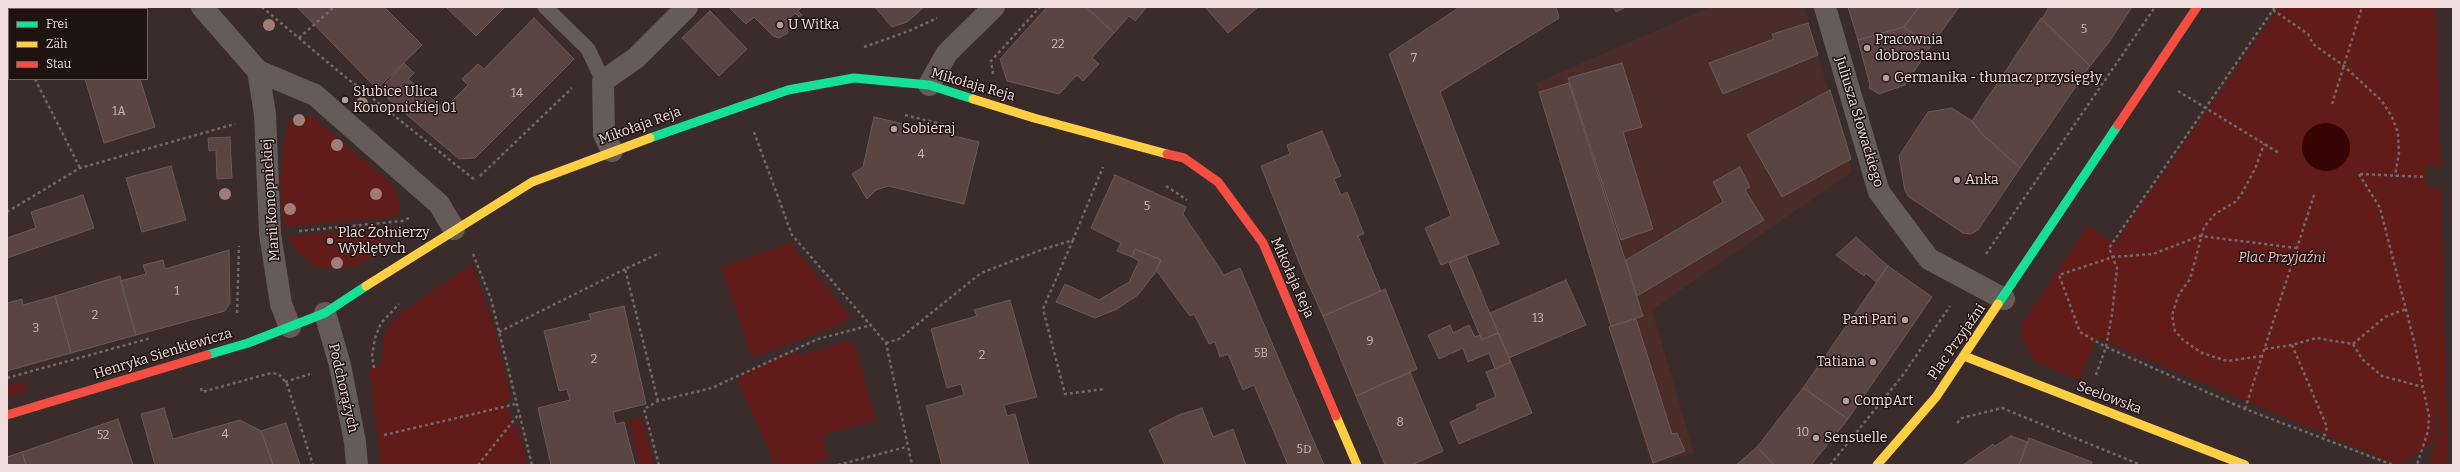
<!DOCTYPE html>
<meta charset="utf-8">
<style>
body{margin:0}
#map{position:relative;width:2460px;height:472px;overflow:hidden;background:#3a2c2a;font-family:Bitter,serif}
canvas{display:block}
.frame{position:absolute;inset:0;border:8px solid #f0dedc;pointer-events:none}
.legend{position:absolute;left:8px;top:8px;width:140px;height:72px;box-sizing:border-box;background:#1f1312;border:1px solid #736463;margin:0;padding:5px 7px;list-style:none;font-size:12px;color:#f0dedc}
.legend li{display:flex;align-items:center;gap:8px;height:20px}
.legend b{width:20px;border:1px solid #736463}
</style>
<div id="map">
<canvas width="2460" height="472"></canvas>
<div class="frame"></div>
<ul class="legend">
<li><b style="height:5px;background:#16e098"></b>Frei</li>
<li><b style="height:5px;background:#ffcf43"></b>Zäh</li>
<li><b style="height:5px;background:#f24e42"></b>Stau</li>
</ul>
</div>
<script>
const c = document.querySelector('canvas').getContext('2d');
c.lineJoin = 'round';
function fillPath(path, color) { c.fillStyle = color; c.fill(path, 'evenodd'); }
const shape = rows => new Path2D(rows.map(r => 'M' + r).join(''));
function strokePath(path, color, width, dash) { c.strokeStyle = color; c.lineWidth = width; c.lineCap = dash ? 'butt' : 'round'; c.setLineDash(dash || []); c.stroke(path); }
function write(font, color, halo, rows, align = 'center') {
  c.font = font + ' Bitter,serif'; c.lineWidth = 3; c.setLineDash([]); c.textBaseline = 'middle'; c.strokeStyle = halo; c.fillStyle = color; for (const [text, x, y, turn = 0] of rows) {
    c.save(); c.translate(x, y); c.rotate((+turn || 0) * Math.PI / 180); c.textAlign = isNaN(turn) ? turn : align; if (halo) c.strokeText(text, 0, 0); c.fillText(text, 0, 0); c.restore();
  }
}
fillPath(shape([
 [1710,7,1804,7,1852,172,1652,310,1694,453,1651,465,1536,83]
]), '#4a2c28');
fillPath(shape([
 [2279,7,2436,7,2441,167,2426,166,2426,177,2427,186,2441,189,2448,465,2428,465,2440,430,2435,404,2436,440,2398,465,2097,338,2079,380,2040,364,2031,357,2024,344,2021,331,2024,321,2088,225,2114,244],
 [301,115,314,118,394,186,399,203,399,216,284,227,280,179,285,139,289,122],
 [395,228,380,251,360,264,339,269,314,266,295,250,287,236],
 [790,243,852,319,752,358,721,267],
 [472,264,494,327,511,400,505,402,510,413,512,428,516,422,528,465,381,465,369,369,382,365,383,337,392,322,401,313],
 [853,340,876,420,823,435,828,459,805,465,775,465,737,380,752,369,779,358,798,352,800,355],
 [22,381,27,391,7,397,7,385],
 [642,417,654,465,639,465,629,420]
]), '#611c19');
fillPath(shape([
 '2302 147a24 24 0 1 1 48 0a24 24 0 1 1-48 0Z'
]), '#360405');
const building = shape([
 [45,7,102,7,102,9,46,9,45,7],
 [297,7,384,7,422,45,377,89,297,7],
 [446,7,505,7,476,36,446,7],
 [729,7,802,7,798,11,802,15,799,17,795,13,786,22,788,33,779,38,773,36,754,17,746,24,729,7],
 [875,7,924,7,907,22,892,27,875,7],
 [1047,7,1086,7,1114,33,1092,58,1099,64,1083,81,1077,75,1059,94,1007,81,1000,59,1047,7],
 [1086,7,1147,7,1135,21,1129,16,1114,33,1086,7],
 [1205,7,1258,7,1228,33,1205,7],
 [1460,7,1556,7,1559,18,1440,92,1499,244,1441,265,1425,228,1451,216,1389,54,1460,7],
 [1613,7,1626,7,1616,12,1613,7],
 [1848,7,1919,7,1904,27,1858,40,1848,7],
 [1919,7,1959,7,1931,46,1904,27,1919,7],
 [2049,7,2132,7,2109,42,2090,66,2042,19,2049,7],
 [710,11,747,49,719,76,682,38,710,11],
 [534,18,574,59,475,158,459,159,379,91,404,63,414,73,408,79,444,109,468,85,462,79,478,64,484,69,534,18],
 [2041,18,2090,66,2020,168,1981,133,1972,121,2041,18],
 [1808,23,1818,55,1723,94,1709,63,1774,39,1772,34,1808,23],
 [1904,27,1931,46,1905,85,1879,94,1869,88,1870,85,1858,40,1904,27],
 [1622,63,1642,127,1623,132,1653,229,1621,240,1568,78,1622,63],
 [85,79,140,79,155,127,104,143,85,79],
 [1569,83,1643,316,1611,326,1539,92,1569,83],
 [1830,90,1851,159,1782,197,1747,135,1830,90],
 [1952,108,1972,121,1981,133,2020,168,1978,230,1971,234,1963,233,1909,197,1905,191,1899,156,1928,112,1952,108],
 [874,117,979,142,964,204,888,186,876,190,867,199,852,174,863,167,874,117],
 [1322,131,1341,176,1334,179,1341,195,1347,192,1364,234,1358,236,1381,291,1323,316,1303,272,1261,166,1290,154,1287,145,1322,131],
 [230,137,232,178,217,179,216,150,209,151,208,138,230,137],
 [171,166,186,220,142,232,126,178,171,166],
 [1740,167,1750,187,1745,190,1764,220,1637,296,1626,260,1723,202,1713,182,1740,167],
 [1115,175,1186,207,1183,214,1224,275,1240,268,1324,465,1288,465,1254,385,1243,390,1228,354,1220,357,1215,342,1209,344,1194,314,1190,316,1156,270,1161,260,1135,249,1132,257,1117,251,1121,243,1091,228,1115,175],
 [83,195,94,228,7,258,7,238,36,228,31,212,83,195],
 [1856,237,1888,266,1876,282,1866,273,1864,276,1836,255,1856,237],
 [1135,249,1161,260,1155,273,1138,295,1117,309,1095,318,1056,302,1065,284,1099,300,1129,282,1139,261,1132,257,1135,249],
 [229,250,230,303,225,311,136,335,120,281,146,274,143,265,163,260,165,269,229,250],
 [1466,255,1498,333,1482,340,1449,263,1466,255],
 [1888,266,1932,297,1848,419,1803,388,1888,266],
 [120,276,136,335,71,353,55,296,120,276],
 [1566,280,1586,325,1509,358,1490,313,1566,280],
 [1385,289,1417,369,1356,396,1323,316,1385,289],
 [55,296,71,353,7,371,7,303,22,299,23,305,55,296],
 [1010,300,1037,397,1004,405,1007,416,1015,414,1029,465,942,465,926,406,964,395,961,384,947,388,931,329,977,316,974,310,1010,300],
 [624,306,646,404,613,412,616,424,624,422,635,465,551,465,538,408,570,400,567,389,559,391,544,331,591,320,589,314,624,306],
 [1636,319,1672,434,1677,433,1685,451,1653,463,1609,327,1636,319],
 [1450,325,1453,333,1469,325,1475,337,1480,335,1482,340,1498,333,1511,362,1495,369,1489,353,1468,362,1463,348,1439,359,1428,335,1450,325],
 [1511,362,1532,413,1459,444,1450,422,1478,409,1476,405,1496,397,1486,372,1511,362],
 [1410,372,1443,451,1412,465,1385,465,1356,396,1410,372],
 [1803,388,1848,419,1811,465,1774,465,1757,447,1803,388],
 [164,408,173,439,240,420,261,431,273,465,155,465,141,414,164,408],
 [1202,408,1213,437,1233,429,1246,465,1165,465,1149,430,1181,414,1202,408],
 [118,419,133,465,26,465,22,452,118,419],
 [286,423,300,465,273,465,261,431,286,423],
 [2011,436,2028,442,2019,465,1963,465,1993,444,1995,446,2011,436],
 [2029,438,2092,462,2091,465,2019,465,2029,438],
 [1757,447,1774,465,1736,465,1757,447],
 [22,452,26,465,7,465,7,457,22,452]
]);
fillPath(building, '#5b4543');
strokePath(building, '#675a59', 1);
strokePath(shape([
 [262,7,338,71,475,180],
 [2273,10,2308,34,2313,44,2344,66,2382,101,2392,117,2398,133,2399,153,2395,176],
 [7,22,9,27],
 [299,38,334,7],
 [864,47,909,31,937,18],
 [993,74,991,61,1040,7],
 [35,79,80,168],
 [2178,91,2279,153],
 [2332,104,2362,7],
 [905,115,949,126],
 [754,132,792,235,886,343,912,465],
 [2359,174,2380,208,2414,341,2423,387,2429,416,2428,431,2417,465],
 [2360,174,2426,177],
 [480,176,572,88],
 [1166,186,1187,200],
 [7,212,80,168,235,124],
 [299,231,402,221,409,218],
 [1073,240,1043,309,1065,394,1105,389],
 [2297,248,2200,236,2153,254,2113,257,2059,275,2080,332,2106,347,2245,409,2393,465],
 [473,254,491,299,532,465],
 [1986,254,2155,7],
 [237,313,239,246],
 [499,332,625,269],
 [886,343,899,339,981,273,1041,250,1073,240,1103,167],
 [2353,344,2385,317,2406,309],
 [2292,345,2327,427,2323,440],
 [2265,349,2292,345,2316,338,2353,344,2362,359,2382,376,2423,387],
 [2262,356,2227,361,2202,353,2183,340,2175,331,2172,315,2179,294,2190,279,2204,227,2215,214,2235,202,2241,195,2255,169,2264,144],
 [374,368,372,356,375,338,381,323,399,304],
 [2096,375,2106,347,2112,314,2117,268,2109,248,2275,7],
 [7,378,151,338],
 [285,382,310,374],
 [201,388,202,392,271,373,279,374,287,384,313,465],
 [658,401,625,269,660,253],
 [2245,409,2315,192],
 [1957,423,1962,418,2002,408,2141,465],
 [384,435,516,404],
 [478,465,518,415],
 [659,465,644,409,658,401,712,388,818,339,872,325],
 [838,465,906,447],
 [1830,465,1903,375,1950,306]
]), '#736967', 2.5, [3, 3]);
strokePath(shape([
 [545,7,588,49,603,81]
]), '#655b59', 15);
strokePath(shape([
 [202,7,258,71,315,95,439,204,454,229],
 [1825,7,1879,192,1929,259,2004,299],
 [258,71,265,114,270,234,281,304,290,327],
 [929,85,947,53,994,7],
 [612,151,604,134,603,81,636,58,687,7],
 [325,313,340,365,355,442,357,465]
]), '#655b59', 22);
strokePath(shape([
 [650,138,788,90,854,78,929,85,973,99],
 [1998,304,2118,125],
 [207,355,248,343,325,313,366,286]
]), '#16e098', 9);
strokePath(shape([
 [973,99,1034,118,1167,154],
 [366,286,532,182,650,138],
 [1964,356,2245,465],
 [1336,416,1357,465],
 [1877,465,1936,397,1998,304]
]), '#ffcf43', 9);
strokePath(shape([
 [2118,125,2197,7],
 [1167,154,1184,158,1218,182,1263,243,1336,416],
 [7,415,207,355]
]), '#f24e42', 9);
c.fillStyle = '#9f7e7a';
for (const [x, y] of [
 [269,25],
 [362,103],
 [299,120],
 [337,145],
 [225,194],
 [376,194],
 [290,209],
 [337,263]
]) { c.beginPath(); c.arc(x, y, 6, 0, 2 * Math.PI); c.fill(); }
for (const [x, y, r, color] of [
 [780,25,4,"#b0a09e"],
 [1867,48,4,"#b0a09e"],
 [1886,78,4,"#b0a09e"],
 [345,100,4,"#b0a09e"],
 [894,129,4,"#b0a09e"],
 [1957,180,4,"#b0a09e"],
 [330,241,4,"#b0a09e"],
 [1905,320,4,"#b0a09e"],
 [1873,362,4,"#b0a09e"],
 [1846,401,4,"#b0a09e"],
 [1816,438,4,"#b0a09e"]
]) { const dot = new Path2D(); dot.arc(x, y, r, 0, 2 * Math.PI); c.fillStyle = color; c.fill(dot); strokePath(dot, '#1f1312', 1.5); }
write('12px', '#cbb8b6', null, [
 ["5",2084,30],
 ["22",1058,45],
 ["7",1414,59],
 ["14",517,94],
 ["1A",119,112],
 ["4",921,155],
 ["5",1147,207],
 ["1",177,292],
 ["2",95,316],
 ["13",1538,319],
 ["3",36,329],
 ["9",1370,342],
 ["5B",1261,354],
 ["2",982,356],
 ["2",594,360],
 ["8",1400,423],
 ["10",1803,433],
 ["4",225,435],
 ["52",103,436],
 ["5D",1304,450]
]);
write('14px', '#f0dedc', '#1f1312', [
 ["U Witka",788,25],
 ["Pracownia",1875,40],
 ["dobrostanu",1875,56],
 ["Germanika - tłumacz przysięgły",1894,78],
 ["Słubice Ulica",353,92],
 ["Konopnickiej 01",353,108],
 ["Sobieraj",902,129],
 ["Anka",1965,180],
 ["Plac Żołnierzy",338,233],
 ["Wyklętych",338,249],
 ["Pari Pari",1897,320,"right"],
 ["Tatiana",1865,362,"right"],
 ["CompArt",1854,401],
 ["Sensuelle",1824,438]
], 'left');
write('14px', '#f0dedc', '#1f1312', [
 ["Mikołaja Reja",973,85,16],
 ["Juliusza Słowackiego",1859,122,73],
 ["Mikołaja Reja",640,126,-20],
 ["Marii Konopnickiej",271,200,-94],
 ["Mikołaja Reja",1292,278,66],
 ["Plac Przyjaźni",1957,342,-55],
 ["Henryka Sienkiewicza",163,354,-17],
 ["Podchorążych",343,388,77],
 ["Seelowska",2109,398,21]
]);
write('italic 14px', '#f1c1bb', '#1f1312', [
 ["Plac Przyjaźni",2282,258]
]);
</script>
